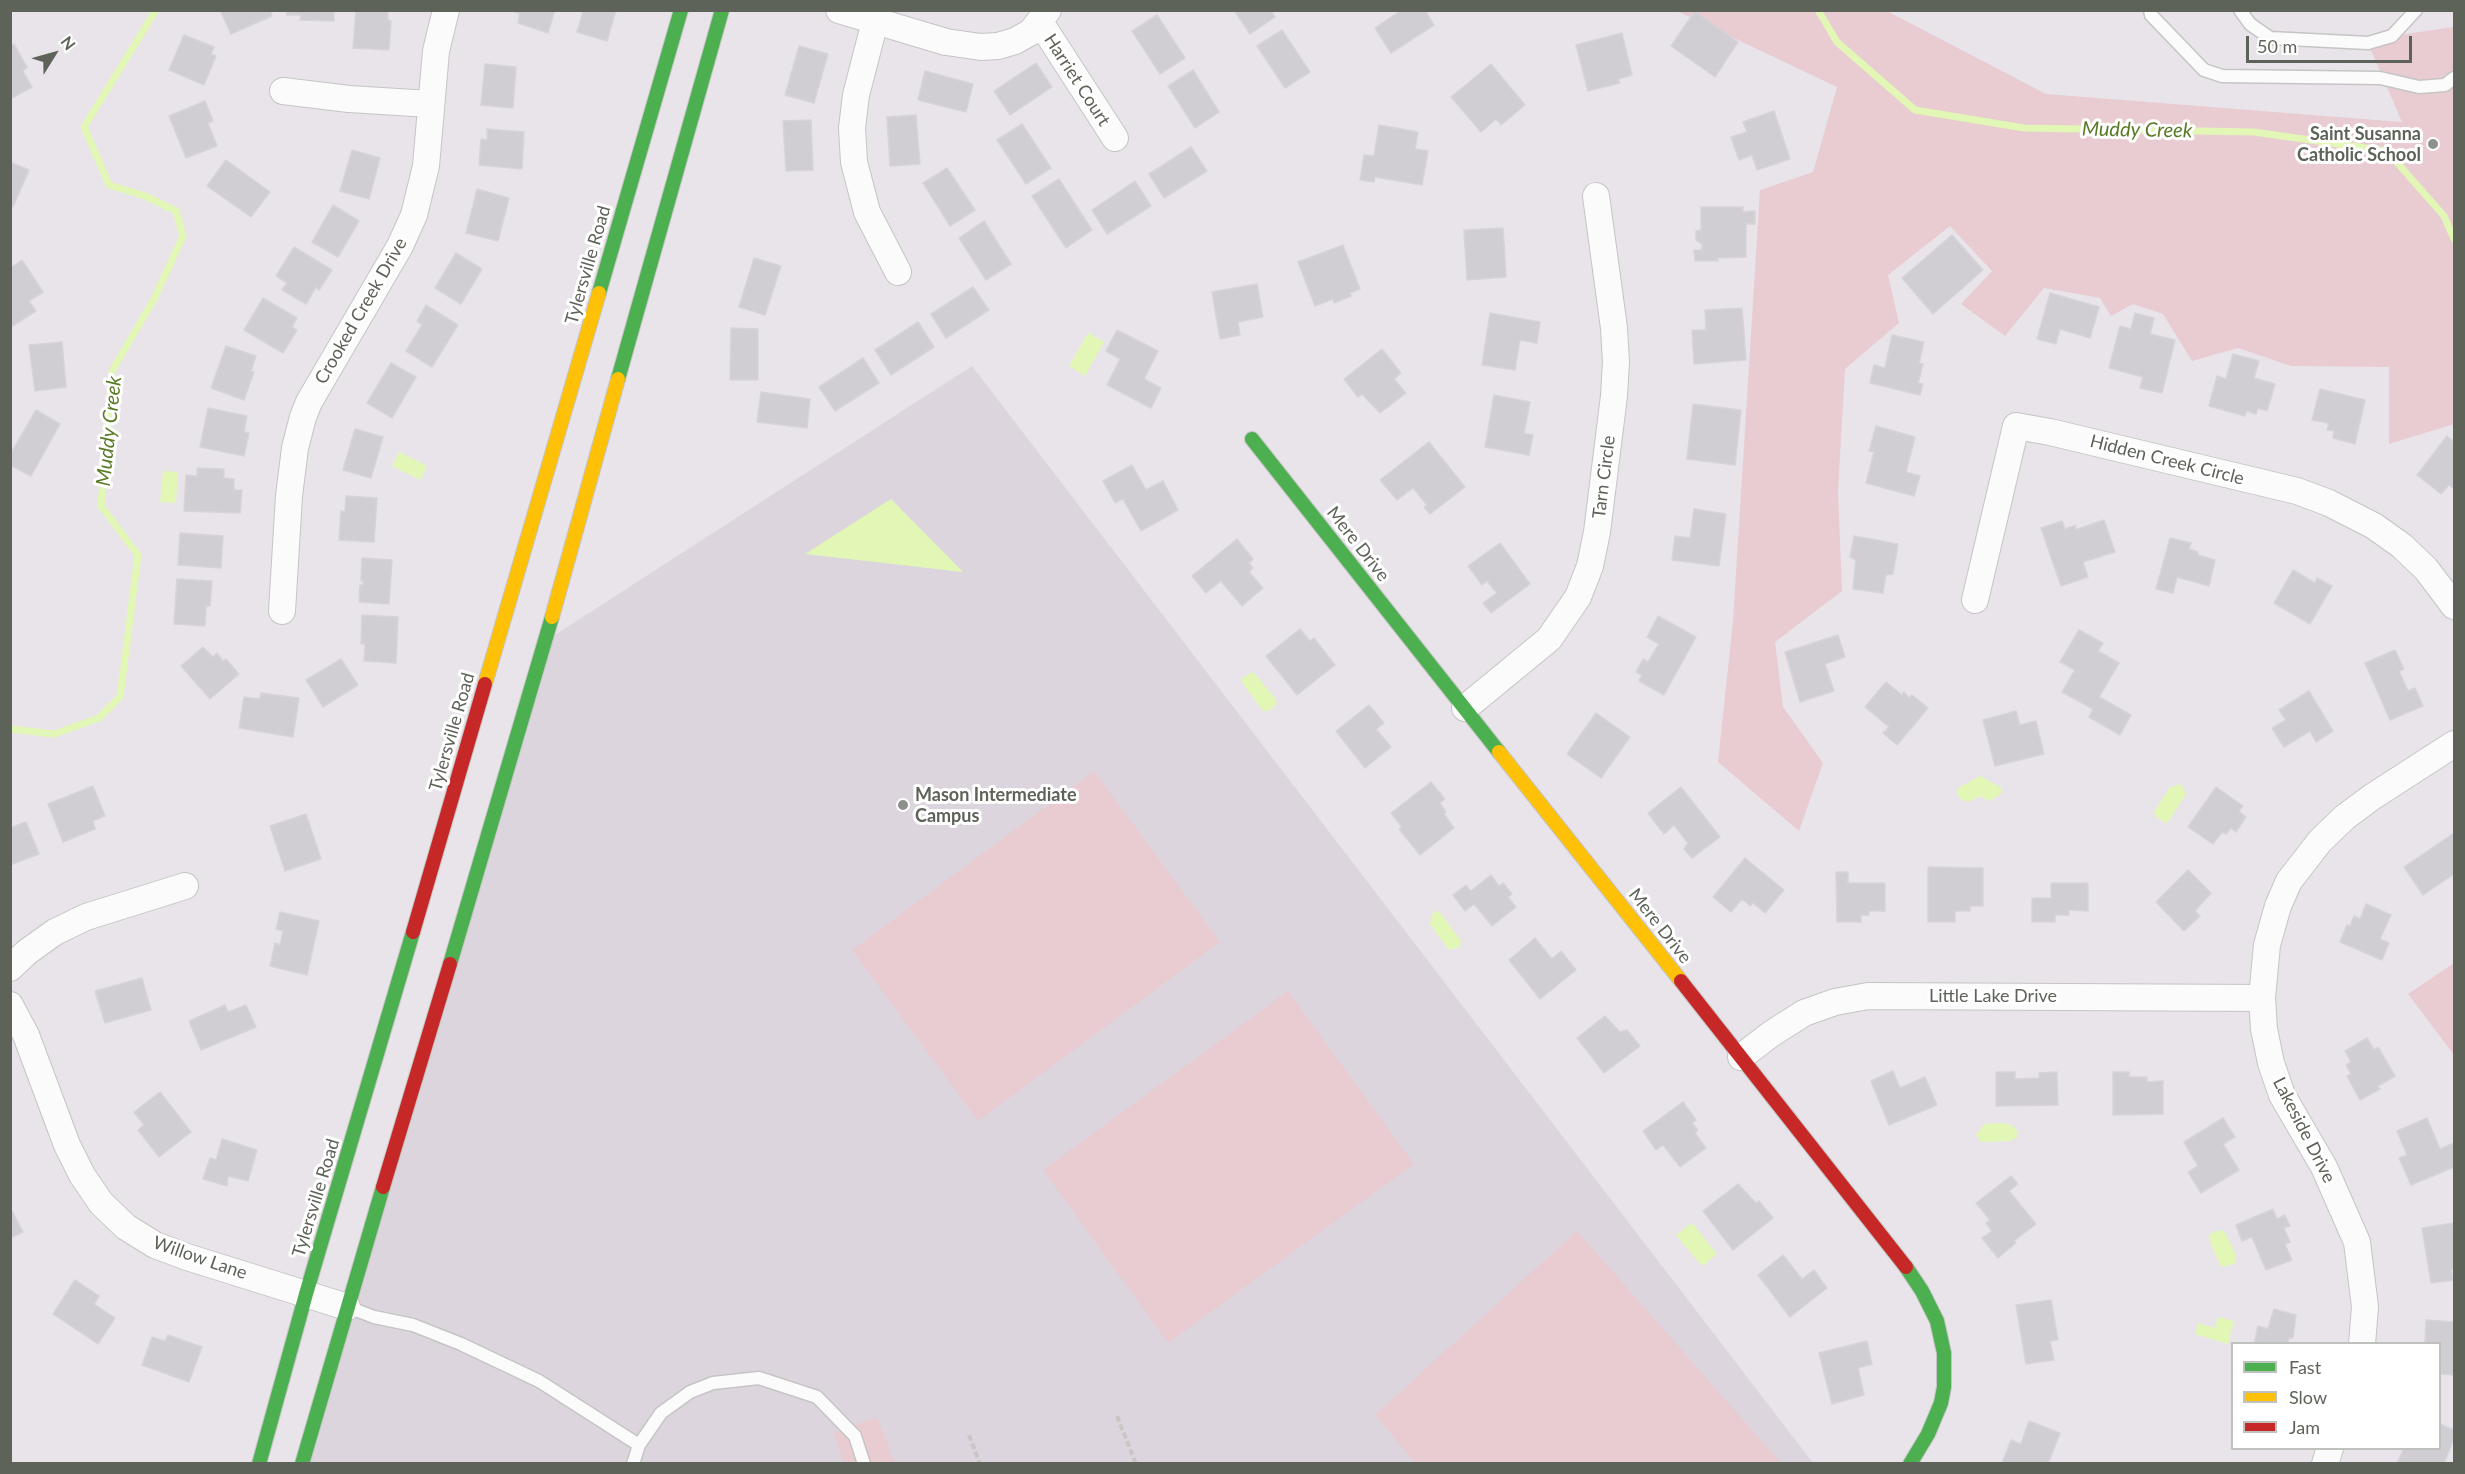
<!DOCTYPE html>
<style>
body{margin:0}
#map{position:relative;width:2465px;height:1474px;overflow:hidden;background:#e8e4ea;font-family:Lato,sans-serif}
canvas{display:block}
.frame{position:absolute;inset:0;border:12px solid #5e6359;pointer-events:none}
.legend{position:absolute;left:2231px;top:1342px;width:210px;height:108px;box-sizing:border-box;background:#fff;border:2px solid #bfc1bd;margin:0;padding:8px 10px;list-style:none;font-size:18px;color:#5e6359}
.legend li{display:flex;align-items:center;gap:12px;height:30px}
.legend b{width:30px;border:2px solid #bfc1bd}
.north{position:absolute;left:24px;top:24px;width:60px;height:60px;-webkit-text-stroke:4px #fff;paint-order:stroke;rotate:53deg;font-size:16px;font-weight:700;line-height:24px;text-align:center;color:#5e6359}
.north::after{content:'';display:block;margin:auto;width:21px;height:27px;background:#5e6359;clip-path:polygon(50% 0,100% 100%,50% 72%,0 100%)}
.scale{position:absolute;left:2246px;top:36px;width:166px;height:27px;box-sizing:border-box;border:3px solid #5e6359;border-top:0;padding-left:8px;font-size:18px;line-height:21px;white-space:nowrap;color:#5e6359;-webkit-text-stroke:4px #fff;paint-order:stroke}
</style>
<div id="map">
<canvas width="2465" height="1474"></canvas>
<div class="frame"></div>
<ul class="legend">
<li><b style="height:8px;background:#4caf50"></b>Fast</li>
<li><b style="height:8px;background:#ffc107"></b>Slow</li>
<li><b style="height:8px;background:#c62828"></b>Jam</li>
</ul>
<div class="north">N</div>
<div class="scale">50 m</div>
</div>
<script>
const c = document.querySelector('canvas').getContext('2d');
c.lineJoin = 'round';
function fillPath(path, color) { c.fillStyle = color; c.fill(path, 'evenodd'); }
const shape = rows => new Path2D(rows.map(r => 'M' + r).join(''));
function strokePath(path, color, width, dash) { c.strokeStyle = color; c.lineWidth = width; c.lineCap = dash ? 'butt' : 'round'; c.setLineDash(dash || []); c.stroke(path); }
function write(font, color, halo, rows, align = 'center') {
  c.font = font + ' Lato,sans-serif'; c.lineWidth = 6; c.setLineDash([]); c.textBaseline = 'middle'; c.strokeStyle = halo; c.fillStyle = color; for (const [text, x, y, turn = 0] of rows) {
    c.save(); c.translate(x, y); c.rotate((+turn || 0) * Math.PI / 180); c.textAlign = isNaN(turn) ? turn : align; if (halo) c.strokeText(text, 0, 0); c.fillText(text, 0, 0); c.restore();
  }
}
fillPath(shape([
 [972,366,1813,1463,302,1464,547,640]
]), '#dcd5de');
fillPath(shape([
 [1677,11,1887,11,2046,94,2402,122,2368,43,2392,36,2454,27,2454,424,2389,444,2389,367,2291,366,2238,348,2192,361,2163,314,2133,304,2111,316,2100,298,2044,288,2005,336,1961,304,1992,271,1950,226,1888,275,1899,323,1845,369,1838,491,1842,591,1775,642,1783,707,1823,763,1799,831,1718,762,1733,621,1760,190,1813,172,1837,87],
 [1094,771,1220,942,978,1121,852,950],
 [2454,963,2454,1055,2408,994],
 [1288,991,1414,1164,1168,1343,1043,1170],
 [1577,1231,1781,1463,1415,1463,1375,1415],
 [877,1417,895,1463,844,1463,833,1433]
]), '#e9ccd2');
fillPath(shape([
 [1088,333,1104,342,1085,376,1069,366],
 [399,452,427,466,420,480,392,466],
 [163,471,178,472,176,503,160,502],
 [891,499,963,572,805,554],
 [1250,673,1254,673,1275,698,1277,704,1268,711,1263,711,1243,684,1241,679],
 [1980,776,2002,788,2001,794,1989,801,1980,796,1968,802,1961,799,1957,794,1958,788],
 [2179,783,2184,788,2183,790,2186,794,2169,821,2165,823,2155,816,2154,812,2170,787,2176,786],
 [1439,911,1461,941,1460,947,1449,950,1430,924,1433,913],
 [2005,1123,2013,1126,2017,1131,2017,1137,2011,1141,1981,1142,1976,1135,1984,1124],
 [1692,1223,1717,1254,1702,1266,1676,1235],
 [2220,1230,2225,1232,2236,1255,2235,1263,2224,1267,2220,1265,2209,1239,2210,1234],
 [2218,1317,2234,1321,2228,1344,2195,1334,2198,1323,2215,1328]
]), '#e2f7b6');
strokePath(shape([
 [1818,10,1837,42,1915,110,2024,128,2254,132,2387,151,2444,216,2454,239],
 [10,729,54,734,99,718,120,697,138,555,101,506,112,371,154,299,183,236,176,211,145,196,109,185,84,127,156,10]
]), '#e2f7b6', 7);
const building = shape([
 [220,10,270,10,272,16,231,34,220,10],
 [287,10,334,10,334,21,300,20,301,15,287,15,287,10],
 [356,10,388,10,388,20,391,21,389,50,353,48,356,10],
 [511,10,555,10,548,33,518,23,520,14,511,10],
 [577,10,616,10,607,41,577,32,583,12,577,10],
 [1234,10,1271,10,1275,17,1250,34,1234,10],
 [1402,10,1425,10,1434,25,1391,53,1375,28,1402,10],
 [1695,11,1738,42,1715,77,1671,46,1695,11],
 [1157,15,1185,58,1160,74,1132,31,1157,15],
 [1282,30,1310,72,1285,88,1257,46,1282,30],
 [1622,33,1632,75,1618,79,1620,83,1588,91,1576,45,1622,33],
 [184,35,214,47,211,54,216,56,204,85,169,70,184,35],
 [14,44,27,67,23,71,32,87,10,99,10,46,14,44],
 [799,46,828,54,814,103,785,95,799,46],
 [1036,63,1052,87,1010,115,994,91,1036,63],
 [485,64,516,67,513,108,481,105,485,64],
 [1491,64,1525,105,1501,125,1496,119,1481,132,1451,97,1491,64],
 [1193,70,1219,112,1195,128,1168,86,1193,70],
 [925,71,973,84,966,112,918,100,925,71],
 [205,101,213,121,208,123,217,146,186,158,169,116,205,101],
 [1774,111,1790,159,1757,170,1752,155,1739,160,1731,137,1747,132,1743,122,1774,111],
 [916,115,920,164,890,166,887,117,916,115],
 [811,120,813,170,786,171,783,121,811,120],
 [1022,124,1051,168,1026,184,997,140,1022,124],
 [1379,125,1418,132,1415,149,1428,151,1422,185,1375,177,1374,182,1360,180,1364,155,1374,156,1379,125],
 [487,129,524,132,522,169,479,165,481,139,487,140,487,129],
 [1191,147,1207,171,1164,198,1149,174,1191,147],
 [352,150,380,158,369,199,340,191,352,150],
 [226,160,270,192,251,217,207,186,226,160],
 [10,162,29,170,13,207,10,206,10,162],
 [947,168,975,210,950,226,923,183,947,168],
 [1059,179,1092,230,1066,248,1032,196,1059,179],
 [1135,181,1151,206,1107,234,1092,210,1135,181],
 [477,189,509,198,498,241,466,233,477,189],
 [333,205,359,221,338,257,312,242,333,205],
 [1701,207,1743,207,1743,212,1755,211,1755,224,1746,224,1746,257,1717,258,1718,261,1695,261,1694,250,1702,250,1702,244,1696,240,1696,231,1701,230,1701,207],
 [984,221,1011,264,986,280,959,238,984,221],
 [1503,228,1506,277,1467,280,1464,230,1503,228],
 [1952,235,1983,270,1933,314,1902,278,1952,235],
 [1343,245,1360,289,1350,293,1351,296,1334,303,1333,299,1315,306,1298,262,1343,245],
 [294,247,332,270,319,290,316,287,306,304,282,290,287,283,276,276,294,247],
 [456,253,482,269,461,304,435,288,456,253],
 [754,258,781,266,765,315,739,307,754,258],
 [22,260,43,292,29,301,36,311,11,327,10,268,22,260],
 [1257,284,1263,317,1238,322,1240,335,1220,339,1212,292,1257,284],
 [973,287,989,310,946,338,931,314,973,287],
 [2050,293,2099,307,2090,338,2060,329,2056,344,2037,339,2050,293],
 [263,298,297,318,292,327,297,330,283,353,244,330,263,298],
 [426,305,458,325,432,367,406,351,422,325,417,321,426,305],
 [1742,308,1746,360,1694,364,1692,330,1706,330,1705,310,1742,308],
 [1490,313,1540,322,1537,343,1520,340,1515,370,1482,365,1490,313],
 [2135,313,2154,318,2150,334,2175,340,2162,393,2140,388,2143,377,2109,368,2120,326,2131,329,2135,313],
 [918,322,934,347,891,375,875,350,918,322],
 [731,328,758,329,758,380,730,380,731,328],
 [1117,330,1158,351,1144,379,1161,388,1151,408,1107,385,1120,359,1106,351,1117,330],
 [1892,335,1924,342,1919,363,1923,364,1918,383,1923,384,1920,395,1870,383,1874,365,1885,368,1892,335],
 [62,342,66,387,35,391,29,345,62,342],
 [226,346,256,356,251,371,254,372,244,400,211,388,226,346],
 [1382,349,1401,373,1394,379,1406,393,1380,413,1362,394,1358,397,1344,379,1382,349],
 [2233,354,2259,361,2254,378,2275,384,2267,411,2258,408,2256,414,2247,411,2245,416,2209,406,2217,376,2226,379,2233,354],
 [863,358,879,383,835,411,819,387,863,358],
 [391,363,416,377,392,418,367,403,391,363],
 [2320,389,2365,400,2355,444,2333,438,2334,431,2327,430,2329,423,2312,420,2320,389],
 [761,392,810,399,807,428,757,422,761,392],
 [1494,395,1530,402,1524,433,1533,435,1529,455,1485,447,1494,395],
 [1693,404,1741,410,1735,465,1687,459,1693,404],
 [208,408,247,416,244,432,249,433,244,456,200,447,208,408],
 [36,410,60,424,31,476,10,465,10,455,36,410],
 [1876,426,1915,437,1906,472,1920,476,1914,496,1866,483,1874,452,1869,451,1876,426],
 [355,429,383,437,371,478,343,470,355,429],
 [2447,436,2454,442,2454,489,2449,485,2441,494,2417,475,2447,436],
 [1429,442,1465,487,1430,514,1424,507,1427,505,1413,488,1397,500,1380,480,1429,442],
 [1132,465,1146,490,1163,481,1178,510,1141,531,1123,499,1115,503,1103,481,1132,465],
 [197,468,224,469,224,478,234,479,234,490,242,490,240,513,184,511,186,475,197,476,197,468],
 [346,496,377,498,374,542,339,540,341,511,345,512,346,496],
 [1694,509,1726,514,1719,566,1672,560,1675,536,1690,538,1694,509],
 [2104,520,2115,552,2083,562,2088,577,2061,586,2041,528,2062,521,2065,529,2076,525,2075,530,2104,520],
 [180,533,223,536,221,568,178,565,180,533],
 [1854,536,1898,544,1893,574,1886,575,1883,593,1853,589,1856,560,1850,557,1854,536],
 [2170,538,2191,543,2189,549,2198,552,2198,555,2215,560,2209,586,2177,577,2173,593,2156,589,2170,538],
 [1237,539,1253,559,1249,563,1253,568,1249,572,1263,588,1242,606,1221,581,1206,593,1192,576,1237,539],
 [1500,543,1530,584,1491,613,1483,603,1497,593,1487,581,1482,585,1468,566,1500,543],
 [362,558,392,560,389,604,359,602,360,585,363,585,363,581,361,581,362,558],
 [2293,570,2315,583,2317,578,2332,586,2310,624,2274,603,2293,570],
 [177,579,212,581,210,606,206,606,205,626,174,624,177,579],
 [362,615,398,617,396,663,364,661,365,644,361,644,362,615],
 [1658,616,1696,637,1664,695,1639,681,1642,675,1636,672,1643,659,1648,662,1659,644,1647,637,1658,616],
 [1300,629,1310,641,1314,638,1335,665,1297,695,1266,656,1300,629],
 [2079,630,2103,643,2098,651,2119,663,2099,697,2131,715,2120,735,2089,717,2093,709,2062,692,2075,670,2060,662,2079,630],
 [1838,635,1845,657,1825,664,1834,691,1800,702,1785,652,1838,635],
 [203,647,213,657,217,653,223,661,226,659,239,674,210,699,181,666,203,647],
 [2395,650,2404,669,2399,671,2408,691,2415,688,2423,706,2390,720,2365,663,2395,650],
 [341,659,358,685,323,707,306,680,341,659],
 [1886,682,1902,695,1904,692,1909,698,1912,695,1928,708,1897,745,1883,733,1889,727,1865,707,1886,682],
 [2309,691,2333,731,2316,742,2310,731,2284,747,2272,728,2286,720,2279,710,2309,691],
 [261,693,299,698,293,737,239,728,244,697,260,699,261,693],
 [1369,705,1384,723,1376,729,1391,747,1365,768,1336,731,1369,705],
 [2016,711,2020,725,2036,721,2044,754,1995,766,1983,720,2016,711],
 [1596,713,1630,737,1601,778,1567,754,1596,713],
 [1431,782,1445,799,1440,803,1446,812,1444,814,1454,828,1420,855,1399,829,1402,827,1391,813,1431,782],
 [93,786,105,816,93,821,95,829,63,842,48,804,93,786],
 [1681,787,1720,837,1692,858,1684,849,1688,843,1674,825,1664,834,1648,813,1681,787],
 [2216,787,2243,806,2239,811,2246,817,2236,832,2231,828,2226,834,2222,832,2213,844,2188,827,2216,787],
 [306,814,321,859,285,871,270,826,306,814],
 [26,822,39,854,10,865,10,828,26,822],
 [2454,833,2454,874,2423,895,2404,867,2454,833],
 [1745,858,1784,890,1765,913,1753,903,1750,906,1742,899,1731,912,1713,897,1745,858],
 [1928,867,1983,868,1983,906,1970,906,1970,911,1955,911,1955,922,1928,922,1928,867],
 [2188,870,2211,893,2195,911,2200,916,2184,931,2156,902,2188,870],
 [1836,872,1848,872,1848,883,1885,883,1885,911,1869,911,1869,915,1861,915,1861,922,1837,922,1836,872],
 [1491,875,1499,886,1503,883,1512,894,1508,897,1516,907,1492,926,1474,904,1465,911,1453,895,1466,885,1471,891,1491,875],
 [2051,883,2088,883,2088,911,2069,910,2069,915,2055,915,2055,922,2032,922,2032,898,2051,898,2051,883],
 [2366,904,2391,915,2380,939,2389,943,2382,960,2340,942,2347,925,2350,926,2354,916,2360,919,2366,904],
 [280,912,319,921,307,975,270,966,275,943,280,945,283,931,276,929,280,912],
 [1535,938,1552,959,1561,951,1576,970,1540,999,1509,960,1535,938],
 [142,978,151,1010,105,1023,95,991,142,978],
 [225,1005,228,1012,246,1005,256,1027,201,1050,189,1021,225,1005],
 [1605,1016,1620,1032,1627,1030,1640,1046,1604,1073,1577,1038,1605,1016],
 [2367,1038,2374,1050,2378,1047,2395,1076,2378,1086,2380,1089,2360,1100,2347,1076,2351,1074,2346,1065,2351,1062,2345,1051,2367,1038],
 [1893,1071,1900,1088,1925,1077,1937,1105,1889,1125,1871,1081,1893,1071],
 [1996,1072,2015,1072,2015,1079,2039,1078,2039,1073,2057,1072,2058,1105,1996,1106,1996,1072],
 [2113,1072,2129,1072,2129,1077,2147,1077,2147,1082,2163,1081,2163,1114,2113,1115,2113,1072],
 [160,1092,191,1132,159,1157,138,1130,144,1125,134,1112,160,1092],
 [1683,1102,1696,1120,1692,1123,1698,1130,1695,1133,1706,1148,1680,1167,1663,1145,1656,1150,1643,1131,1683,1102],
 [2223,1118,2235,1137,2223,1144,2239,1170,2201,1193,2188,1172,2198,1166,2184,1142,2223,1118],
 [2427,1118,2440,1149,2454,1143,2454,1167,2411,1185,2399,1158,2407,1155,2397,1131,2427,1118],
 [222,1139,257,1150,248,1181,228,1176,227,1186,203,1179,210,1158,216,1160,222,1139],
 [2011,1176,2018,1184,2009,1191,2036,1224,2014,1241,2016,1243,1998,1258,1982,1238,1992,1231,1986,1223,1990,1220,1976,1203,2011,1176],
 [1738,1184,1756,1203,1759,1201,1773,1218,1733,1250,1703,1211,1738,1184],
 [10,1207,23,1232,10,1238,10,1207],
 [2273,1209,2277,1219,2285,1215,2290,1226,2284,1228,2290,1242,2285,1244,2292,1260,2266,1270,2252,1237,2242,1241,2236,1225,2273,1209],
 [2454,1223,2454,1269,2451,1270,2453,1280,2431,1283,2422,1228,2454,1223],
 [1783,1255,1802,1279,1814,1270,1827,1288,1790,1317,1758,1275,1783,1255],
 [75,1280,99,1296,94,1304,115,1318,98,1344,53,1314,75,1280],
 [2051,1300,2058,1340,2050,1341,2054,1360,2026,1364,2016,1305,2051,1300],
 [2274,1309,2296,1315,2293,1338,2289,1338,2288,1344,2254,1344,2258,1326,2268,1329,2274,1309],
 [2426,1320,2454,1322,2454,1375,2440,1374,2440,1344,2425,1344,2426,1320],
 [168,1335,202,1347,189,1382,142,1365,152,1337,165,1341,168,1335],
 [1867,1341,1872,1364,1858,1368,1864,1395,1832,1404,1819,1353,1867,1341],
 [2029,1421,2060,1433,2048,1464,2002,1463,2011,1440,2021,1444,2029,1421],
 [2440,1424,2454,1430,2454,1438,2444,1464,2397,1464,2404,1448,2440,1448,2440,1424]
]);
fillPath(building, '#d0ced2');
strokePath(building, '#d7d3da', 1.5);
const lane = shape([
 [2150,10,2151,15,2204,70,2222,76,2380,78,2419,87,2445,85,2454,78],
 [2240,10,2250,24,2270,38,2368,43,2392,36,2416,10],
 [348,1307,374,1317,413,1325,461,1344,539,1381,639,1445],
 [633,1464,639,1445,661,1413,690,1392,713,1383,759,1378,817,1397,855,1436,864,1464]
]);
const street = shape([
 [839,10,946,42,981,47,998,46,1015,41,1031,32,1048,10],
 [878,10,856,95,852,128,854,162,867,212,898,272],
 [1040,22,1115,138],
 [283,91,349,99,430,104],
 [1975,600,2016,426,2050,432,2297,491,2329,503,2374,526,2402,546,2426,569,2454,606],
 [282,611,289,496,295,448,303,417,309,402,400,246,414,215,426,166,436,51,446,10],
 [1465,708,1549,639,1578,597,1590,566,1597,532,1614,396,1616,362,1614,328,1596,196],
 [10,968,27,952,55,932,86,917,185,886],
 [10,1005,26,1035,67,1145,82,1175,101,1203,126,1227,155,1245,187,1257,347,1307],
 [1741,1057,1771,1034,1804,1013,1835,1002,1868,996,2262,998],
 [2362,1344,2365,1307,2357,1242,2324,1167,2282,1095,2271,1063,2264,1029,2262,998,2267,945,2278,906,2289,881,2320,841,2345,817,2372,797,2454,744],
 [2325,1464,2330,1448]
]);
const fast = shape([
 [599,293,681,10],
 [618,379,722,10],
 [1252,439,1499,752],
 [450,964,552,617],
 [1906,1267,1922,1291,1937,1321,1944,1353,1944,1387,1941,1403,1928,1434,1910,1464],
 [259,1464,306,1294,413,932],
 [302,1464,383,1187]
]);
const slow = shape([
 [552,617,618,379],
 [485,684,599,293],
 [1499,752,1681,981]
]);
const jam = shape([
 [413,932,485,684],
 [1681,981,1906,1267],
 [383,1187,450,964]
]);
strokePath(lane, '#c5c5c4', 15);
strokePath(street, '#c5c5c4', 28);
strokePath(fast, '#c4c5c4', 16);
strokePath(slow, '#c4c5c4', 16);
strokePath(jam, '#c4c5c4', 16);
strokePath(shape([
 [1117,1416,1136,1464],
 [969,1435,980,1464]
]), '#cac6c3', 4, [6, 3]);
strokePath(lane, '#fcfbfc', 12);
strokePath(street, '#fcfbfc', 26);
strokePath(fast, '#4caf50', 14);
strokePath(slow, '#ffc107', 14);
strokePath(jam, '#c62828', 14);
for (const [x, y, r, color] of [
 [2433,144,6,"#8e908c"],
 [903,805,6,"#8e908c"]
]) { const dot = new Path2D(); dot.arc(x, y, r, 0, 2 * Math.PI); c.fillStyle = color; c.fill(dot); strokePath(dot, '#fff', 2); }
write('18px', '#5e6359', '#fff', [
 ["Harriet Court",1077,80,57],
 ["Tylersville Road",588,265,-74],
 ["Crooked Creek Drive",361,311,-60],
 ["Hidden Creek Circle",2167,460,14],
 ["Tarn Circle",1604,477,-83],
 ["Mere Drive",1358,544,52],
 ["Tylersville Road",452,732,-74],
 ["Mere Drive",1660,926,52],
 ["Little Lake Drive",1993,996],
 ["Lakeside Drive",2304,1130,63],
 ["Tylersville Road",316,1198,-73],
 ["Willow Lane",200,1258,19]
]);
write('bold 18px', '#5e6359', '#fff', [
 ["Saint Susanna",2421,134],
 ["Catholic School",2421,155],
 ["Mason Intermediate",915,795,"left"],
 ["Campus",915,816,"left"]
], 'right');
write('italic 20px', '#587a25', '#fff', [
 ["Muddy Creek",2137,130,1],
 ["Muddy Creek",109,431,-84]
]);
</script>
